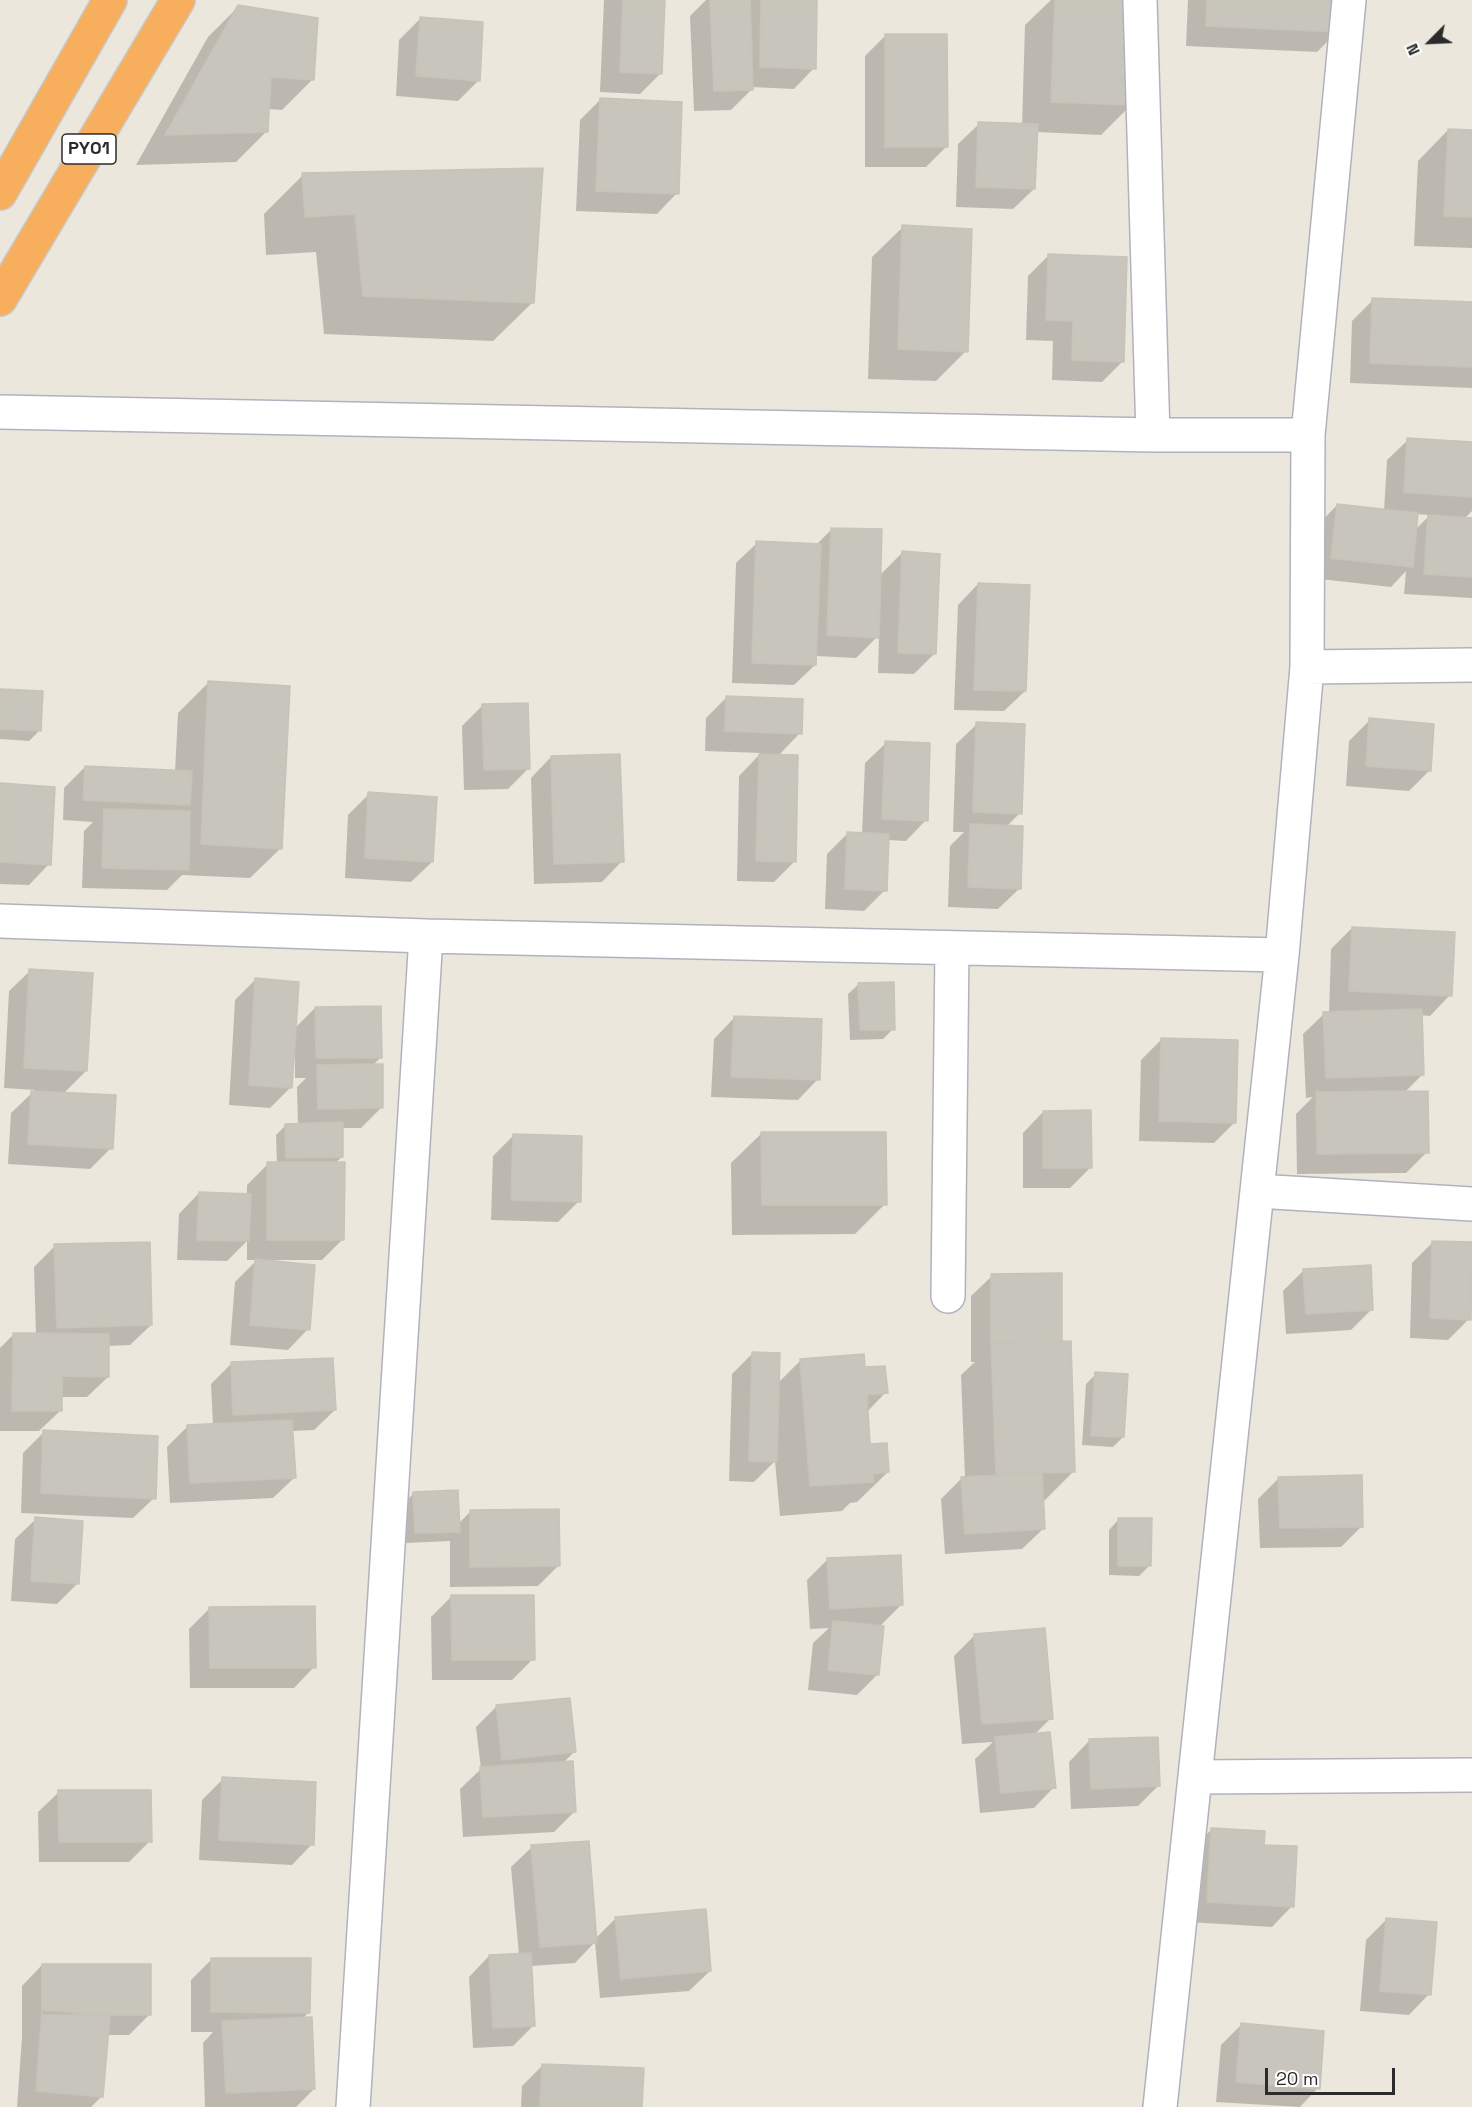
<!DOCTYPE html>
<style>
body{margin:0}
#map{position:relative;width:1472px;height:2107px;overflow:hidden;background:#ece7dd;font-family:"Space Grotesk",sans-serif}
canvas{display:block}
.north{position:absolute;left:1400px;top:12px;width:60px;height:60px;-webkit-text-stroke:4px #fff;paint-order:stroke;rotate:246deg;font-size:16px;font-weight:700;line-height:24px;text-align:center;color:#2b2b2b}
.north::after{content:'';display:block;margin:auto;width:21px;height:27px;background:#2b2b2b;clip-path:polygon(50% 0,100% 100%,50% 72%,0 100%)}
.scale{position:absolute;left:1265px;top:2068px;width:130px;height:27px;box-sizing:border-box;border:3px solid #2b2b2b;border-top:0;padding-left:8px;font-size:18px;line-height:21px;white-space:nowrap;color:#2b2b2b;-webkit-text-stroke:4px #fff;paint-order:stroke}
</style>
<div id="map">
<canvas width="1472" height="2107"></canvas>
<div class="north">N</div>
<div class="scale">20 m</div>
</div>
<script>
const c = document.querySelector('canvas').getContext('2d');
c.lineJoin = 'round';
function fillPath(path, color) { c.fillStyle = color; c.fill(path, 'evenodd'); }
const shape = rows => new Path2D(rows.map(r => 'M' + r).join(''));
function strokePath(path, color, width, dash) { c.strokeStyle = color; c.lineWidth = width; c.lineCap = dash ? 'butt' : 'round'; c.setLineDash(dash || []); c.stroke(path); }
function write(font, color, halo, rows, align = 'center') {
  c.font = font + ' "Space Grotesk",sans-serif'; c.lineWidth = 4.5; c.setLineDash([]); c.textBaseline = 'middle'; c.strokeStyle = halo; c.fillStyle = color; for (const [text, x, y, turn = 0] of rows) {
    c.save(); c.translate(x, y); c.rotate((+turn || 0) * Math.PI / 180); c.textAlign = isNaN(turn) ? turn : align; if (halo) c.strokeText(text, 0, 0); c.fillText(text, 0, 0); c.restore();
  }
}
fillPath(shape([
 [604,0,663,0,661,73,640,94,600,92],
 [706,0,816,0,814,68,794,89,751,87,751,90,731,110,694,111,690,16],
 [1051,0,1135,0,1132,104,1101,135,1036,132,1034,189,1013,209,956,207,958,144,979,124,1022,125,1025,25],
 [1188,0,1339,0,1338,31,1317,52,1186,46],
 [238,7,313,79,282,110,268,109,267,131,236,162,136,165,208,37],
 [420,19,479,80,458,101,396,96,399,40],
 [885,36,946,147,926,167,865,167,865,56],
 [600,100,677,193,657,214,576,211,580,120],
 [1448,130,1472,131,1472,248,1414,246,1418,161],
 [303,175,533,302,493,341,324,334,316,252,266,255,264,214],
 [903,227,966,351,936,381,868,379,872,257],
 [1049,255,1122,362,1102,382,1052,380,1053,341,1026,340,1028,276],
 [1373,300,1472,304,1472,388,1350,383,1352,321],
 [1408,440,1472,443,1472,511,1464,519,1472,519,1472,598,1404,594,1406,571,1391,587,1311,578,1317,526,1337,505,1384,511,1387,460],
 [1416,514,1430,515,1415,530],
 [832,529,879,576,902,553,935,653,914,674,878,673,879,635,856,658,815,656,815,665,794,685,732,683,736,563,757,543,816,545],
 [978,584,1025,691,1004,711,954,710,958,605],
 [208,683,281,848,250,878,182,875,167,890,82,888,84,831,93,822,63,820,64,788,85,767,175,772,178,713],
 [0,690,39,731,29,741,0,739],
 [726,698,800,733,778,756,795,861,774,882,737,881,739,776,761,753,705,751,706,718],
 [483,705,528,769,508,789,464,790,462,726],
 [1370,720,1430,770,1409,791,1346,786,1349,741],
 [977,724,1020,813,1006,827,1019,889,998,909,948,907,950,846,964,832,953,832,956,744],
 [886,743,926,820,906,841,887,840,885,890,864,911,825,909,827,854,847,834,862,834,865,763],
 [551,757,622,861,602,882,534,884,531,778],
 [0,785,49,864,29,885,0,884],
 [369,794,432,862,411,882,345,878,348,815],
 [1352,928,1450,995,1430,1016,1421,1015,1423,1074,1404,1093,1427,1152,1406,1173,1297,1174,1296,1114,1313,1097,1306,1098,1303,1034,1324,1014,1329,1014,1331,949],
 [30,971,86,1071,63,1094,111,1148,90,1169,8,1164,11,1113,35,1090,4,1088,9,991],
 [255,980,294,1029,315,1008,381,1057,372,1066,382,1107,361,1128,341,1128,342,1157,334,1164,343,1239,322,1260,270,1260,308,1329,288,1350,230,1345,235,1282,257,1260,247,1260,247,1241,227,1261,177,1260,179,1214,199,1193,247,1195,247,1185,268,1164,277,1164,276,1135,286,1125,298,1125,297,1087,306,1078,295,1078,295,1058,293,1058,291,1087,270,1108,229,1105,235,1000],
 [859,984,893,1029,883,1039,850,1040,848,994],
 [734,1018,818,1079,798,1100,711,1097,714,1039],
 [1161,1040,1235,1122,1214,1143,1139,1141,1141,1060],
 [1043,1112,1090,1168,1070,1188,1023,1188,1023,1133],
 [762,1133,885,1204,855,1234,732,1235,731,1163],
 [513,1136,579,1201,558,1222,491,1220,493,1156],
 [1433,1242,1469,1319,1448,1340,1410,1338,1412,1263],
 [55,1246,151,1325,130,1345,108,1346,108,1377,87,1397,60,1397,60,1411,39,1431,0,1431,0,1348,13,1335,36,1335,34,1267],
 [1304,1270,1372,1309,1351,1330,1286,1334,1283,1291],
 [992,1276,1061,1343,1074,1471,1043,1502,1043,1529,1022,1549,945,1554,941,1499,962,1478,965,1478,961,1375,975,1362,971,1362,971,1296],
 [753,1353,778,1383,800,1361,863,1369,886,1392,867,1412,869,1446,888,1472,857,1502,850,1503,842,1511,780,1516,775,1461,754,1482,729,1481,732,1374],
 [232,1363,335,1410,314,1430,292,1431,294,1478,273,1498,170,1503,167,1447,188,1426,213,1425,211,1384],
 [1096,1374,1123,1437,1113,1447,1082,1445,1086,1384],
 [44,1432,154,1498,133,1518,21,1513,23,1453],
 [1279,1478,1361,1527,1341,1547,1260,1548,1258,1499],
 [414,1493,458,1524,471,1511,558,1566,538,1586,450,1587,450,1541,406,1543,404,1503],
 [36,1519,78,1583,57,1604,11,1601,15,1539],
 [1119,1519,1149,1566,1139,1576,1109,1575,1109,1530],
 [828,1559,901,1605,879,1627,877,1675,857,1695,808,1690,813,1643,829,1628,810,1629,807,1580],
 [452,1596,533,1659,512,1680,432,1680,431,1617],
 [210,1608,314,1667,294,1688,190,1688,189,1629],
 [975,1635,1051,1718,1034,1735,1054,1787,1034,1808,980,1813,975,1759,993,1742,962,1744,954,1656],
 [497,1706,574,1752,563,1763,575,1811,554,1832,463,1837,460,1789,481,1769,476,1727],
 [1089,1741,1158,1786,1138,1806,1071,1809,1069,1762],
 [223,1779,312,1844,292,1865,199,1860,202,1800],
 [59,1792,150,1841,129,1862,39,1862,38,1812],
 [1212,1829,1262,1846,1292,1906,1272,1927,1188,1922,1191,1850],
 [532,1847,595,1939,616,1918,710,1971,689,1991,600,1998,595,1942,575,1963,531,1966,534,2025,513,2046,473,2048,469,1977,489,1956,519,1955,511,1867],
 [1387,1919,1429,1994,1409,2015,1360,2011,1366,1940],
 [212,1959,309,2012,302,2019,314,2089,296,2107,205,2107,203,2043,213,2032,191,2032,191,1980],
 [42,1965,149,2015,129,2035,107,2035,102,2096,91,2107,17,2107,22,2037,22,1986],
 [1241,2025,1318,2088,1300,2107,1216,2102,1221,2045],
 [543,2065,641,2107,521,2107,522,2086]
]), '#0003');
const building = shape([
 [623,0,665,0,662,74,620,72,623,0],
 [710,0,750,0,753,90,714,91,710,0],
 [761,0,817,0,816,69,760,67,761,0],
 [1055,0,1137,0,1133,105,1051,102,1055,0],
 [1207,0,1341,0,1339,32,1206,26,1207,0],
 [238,5,318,18,314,80,271,77,268,132,165,135,238,5],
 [420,17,483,22,480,81,416,76,420,17],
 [885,34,947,34,948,147,885,147,885,34],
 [600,98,682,102,679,194,596,191,600,98],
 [978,122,1038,124,1035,189,976,187,978,122],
 [1448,129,1472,130,1472,217,1444,216,1448,129],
 [543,168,534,303,363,296,355,214,305,217,302,173,543,168],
 [902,225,972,229,968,352,898,349,902,225],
 [1048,254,1127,257,1124,362,1072,360,1073,321,1046,320,1048,254],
 [1372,298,1472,302,1472,367,1370,363,1372,298],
 [1407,438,1472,442,1472,497,1404,492,1407,438],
 [1337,504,1418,513,1413,567,1331,558,1337,504],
 [1428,515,1472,518,1472,577,1424,574,1428,515],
 [831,528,882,529,879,638,827,635,831,528],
 [756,541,821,544,816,665,752,663,756,541],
 [902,551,940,554,936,654,898,653,902,551],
 [978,583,1030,585,1026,691,974,690,978,583],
 [208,681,290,686,282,849,201,844,208,681],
 [0,689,43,691,41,731,0,729,0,689],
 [726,696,803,699,802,734,725,731,726,696],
 [528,703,530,769,484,770,482,704,528,703],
 [1369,718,1434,724,1431,771,1366,766,1369,718],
 [976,722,1025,724,1022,814,973,812,976,722],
 [885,741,930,743,928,821,882,819,885,741],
 [620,754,624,862,554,864,551,756,620,754],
 [759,754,798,755,796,862,756,861,759,754],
 [85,766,192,771,190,805,83,800,85,766],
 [0,783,55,787,51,865,0,862,0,783],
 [368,792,437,797,433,862,365,858,368,792],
 [104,809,190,811,189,870,102,868,104,809],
 [970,824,1023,826,1021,889,968,887,970,824],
 [847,832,889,834,887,891,845,889,847,832],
 [1352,927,1455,932,1452,996,1349,991,1352,927],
 [29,969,93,973,87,1071,24,1068,29,969],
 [255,978,299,982,292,1088,249,1085,255,978],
 [894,982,895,1030,860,1030,858,983,894,982],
 [381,1006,382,1058,316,1058,315,1007,381,1006],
 [1422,1009,1424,1075,1326,1078,1323,1012,1422,1009],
 [734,1016,822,1019,820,1080,731,1077,734,1016],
 [1161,1038,1238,1040,1236,1123,1159,1121,1161,1038],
 [383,1064,383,1108,318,1109,317,1065,383,1064],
 [31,1091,116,1095,113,1149,28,1144,31,1091],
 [1428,1091,1429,1153,1317,1154,1316,1092,1428,1091],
 [1091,1110,1092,1168,1043,1168,1043,1111,1091,1110],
 [343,1122,343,1157,286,1158,285,1124,343,1122],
 [761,1132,886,1132,887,1205,762,1205,761,1132],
 [513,1134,582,1136,581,1202,511,1200,513,1134],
 [267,1162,345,1162,344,1240,267,1240,267,1162],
 [199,1192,251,1194,249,1241,197,1240,199,1192],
 [1432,1241,1472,1242,1471,1320,1430,1318,1432,1241],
 [150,1242,152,1325,57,1328,54,1244,150,1242],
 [255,1259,315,1265,310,1330,250,1325,255,1259],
 [1371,1265,1373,1310,1306,1314,1303,1269,1371,1265],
 [1062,1273,1062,1342,991,1342,991,1274,1062,1273],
 [13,1333,109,1334,109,1377,62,1376,62,1411,12,1411,13,1333],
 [1071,1341,1075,1472,996,1474,991,1343,1071,1341],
 [752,1352,780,1353,777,1462,749,1461,752,1352],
 [864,1354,865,1367,885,1366,888,1393,867,1395,870,1444,887,1443,889,1472,873,1474,874,1482,810,1486,800,1359,864,1354],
 [333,1358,336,1410,233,1415,231,1362,333,1358],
 [1095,1372,1128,1374,1124,1437,1091,1436,1095,1372],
 [292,1420,296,1478,190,1483,187,1425,292,1420],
 [43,1430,158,1436,156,1499,41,1493,43,1430],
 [1042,1473,1045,1529,965,1534,961,1477,1042,1473],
 [1362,1475,1363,1527,1280,1528,1278,1477,1362,1475],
 [458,1490,460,1532,415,1533,413,1492,458,1490],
 [559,1509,560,1566,470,1567,470,1510,559,1509],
 [35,1517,83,1521,79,1584,31,1581,35,1517],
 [1118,1518,1152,1518,1151,1566,1118,1566,1118,1518],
 [901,1555,903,1605,830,1609,827,1558,901,1555],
 [451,1595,534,1595,535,1660,452,1660,451,1595],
 [315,1606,316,1668,210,1668,209,1607,315,1606],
 [833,1621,884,1626,879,1675,828,1670,833,1621],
 [1045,1628,1053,1719,982,1724,974,1634,1045,1628],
 [570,1698,576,1752,502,1760,496,1705,570,1698],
 [1050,1732,1056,1788,1001,1793,995,1737,1050,1732],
 [1158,1737,1160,1786,1091,1789,1089,1739,1158,1737],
 [573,1761,576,1812,483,1817,480,1767,573,1761],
 [222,1777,316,1782,314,1845,219,1840,222,1777],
 [58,1790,151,1790,152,1842,59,1842,58,1790],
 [1211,1828,1265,1831,1264,1845,1297,1846,1294,1907,1207,1902,1211,1828],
 [589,1841,597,1943,540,1947,531,1845,589,1841],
 [706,1909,711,1971,621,1979,615,1917,706,1909],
 [1386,1918,1437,1922,1431,1995,1380,1991,1386,1918],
 [531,1953,535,2026,493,2028,489,1955,531,1953],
 [211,1958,311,1958,310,2013,211,2012,211,1958],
 [42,1964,151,1964,151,2015,42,2015,42,1964],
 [42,2010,110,2016,103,2097,36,2091,42,2010],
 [312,2017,315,2089,226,2093,222,2021,312,2017],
 [1241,2023,1324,2031,1320,2089,1236,2082,1241,2023],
 [542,2064,644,2068,642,2107,540,2107,542,2064]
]);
fillPath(building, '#c8c5bc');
strokePath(building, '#c7c3b7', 1.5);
const street = shape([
 [1140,0,1153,435],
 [0,412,1153,435,1308,435],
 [1307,667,1472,665],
 [0,921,426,936,1282,955],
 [1257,1191,1472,1204],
 [948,1296,952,948],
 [1195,1777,1472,1775],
 [353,2107,426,936],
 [1160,2107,1282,955,1307,667,1308,435,1349,0]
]);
const highway = shape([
 [0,193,110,0],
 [0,299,178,0]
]);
strokePath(street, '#b1b2be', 36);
strokePath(highway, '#c8c8c8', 36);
strokePath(street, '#fff', 33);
strokePath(highway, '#f8af5d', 33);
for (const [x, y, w] of [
 [89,149,54]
]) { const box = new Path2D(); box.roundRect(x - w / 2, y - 15, w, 30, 4.5); c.fillStyle = '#fff'; c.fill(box); strokePath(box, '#2b2b2b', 1.5); }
write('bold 18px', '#2b2b2b', null, [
 ["PY01",89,149]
]);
</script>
